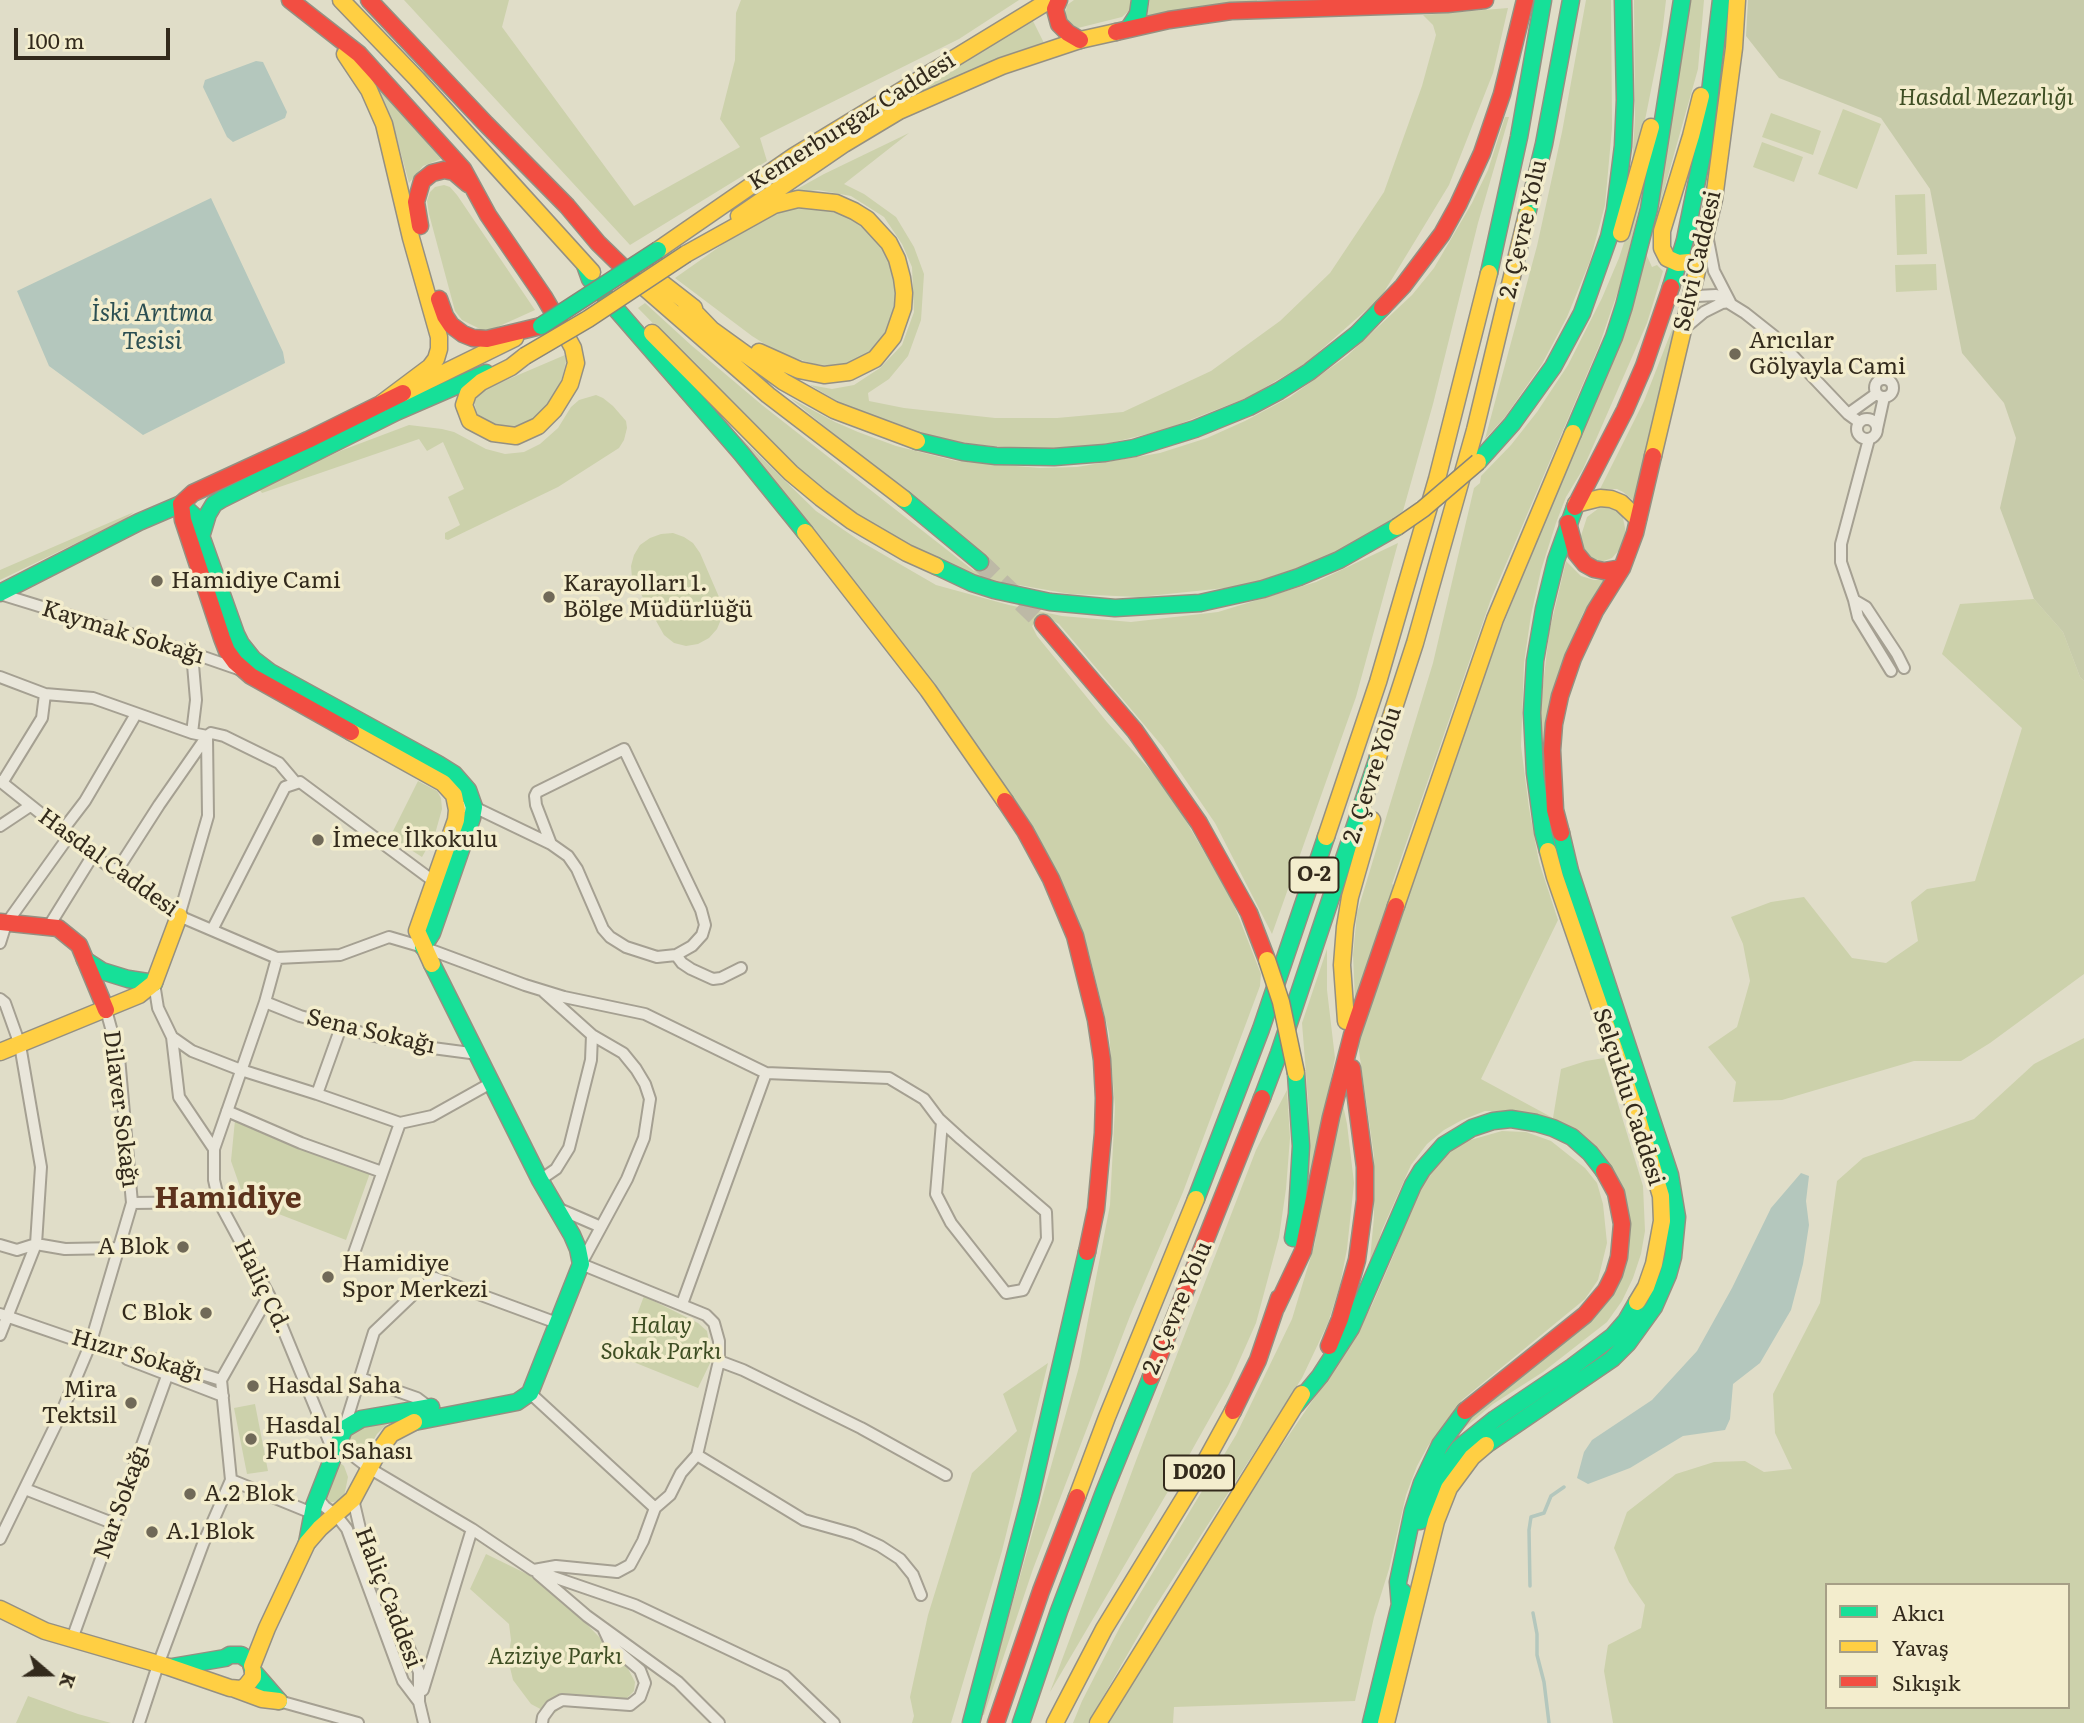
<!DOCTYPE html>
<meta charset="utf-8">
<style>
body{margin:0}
#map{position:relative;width:2084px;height:1723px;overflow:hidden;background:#e0ddc8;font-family:Literata,serif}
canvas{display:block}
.legend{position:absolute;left:1825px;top:1583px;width:245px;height:126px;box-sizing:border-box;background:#f3edcd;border:2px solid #a69f86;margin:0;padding:9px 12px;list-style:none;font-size:21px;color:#332a1c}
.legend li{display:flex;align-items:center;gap:14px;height:35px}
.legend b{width:35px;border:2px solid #a69f86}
.north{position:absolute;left:14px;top:1639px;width:70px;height:70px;-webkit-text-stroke:5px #f3edcd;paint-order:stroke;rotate:110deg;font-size:19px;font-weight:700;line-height:28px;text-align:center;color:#332a1c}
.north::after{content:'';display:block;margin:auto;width:24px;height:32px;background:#332a1c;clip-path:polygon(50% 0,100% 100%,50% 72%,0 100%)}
.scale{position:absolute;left:14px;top:28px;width:156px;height:32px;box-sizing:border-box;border:4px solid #332a1c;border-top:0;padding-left:9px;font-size:21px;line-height:24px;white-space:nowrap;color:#332a1c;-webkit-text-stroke:5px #f3edcd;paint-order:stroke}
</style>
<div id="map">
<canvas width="2084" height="1723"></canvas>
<ul class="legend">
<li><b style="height:9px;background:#16e098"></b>Akıcı</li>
<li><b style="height:9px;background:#ffcf43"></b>Yavaş</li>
<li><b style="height:9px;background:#f24e42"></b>Sıkışık</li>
</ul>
<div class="north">K</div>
<div class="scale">100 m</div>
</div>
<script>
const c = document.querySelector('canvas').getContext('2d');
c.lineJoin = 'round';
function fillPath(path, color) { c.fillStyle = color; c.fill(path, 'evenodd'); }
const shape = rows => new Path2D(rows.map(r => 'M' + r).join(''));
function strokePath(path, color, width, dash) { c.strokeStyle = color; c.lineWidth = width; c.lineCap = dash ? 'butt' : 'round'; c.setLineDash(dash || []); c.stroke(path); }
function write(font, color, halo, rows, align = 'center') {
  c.font = font + ' Literata,serif'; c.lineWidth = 7; c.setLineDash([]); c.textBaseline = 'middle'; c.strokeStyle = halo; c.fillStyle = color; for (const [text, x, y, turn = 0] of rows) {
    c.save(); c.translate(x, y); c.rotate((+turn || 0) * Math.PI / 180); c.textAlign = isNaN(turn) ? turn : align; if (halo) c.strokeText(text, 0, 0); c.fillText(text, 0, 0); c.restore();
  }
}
fillPath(shape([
 [404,0,509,0,502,27,634,206,740,147,720,119,735,60,736,13,741,0,1019,0,959,39,760,138,767,161,630,245],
 [1074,0,1131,0,1132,3,1130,10,1122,17,1078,28,1068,22,1065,16,1067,5],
 [1150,0,1257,0,1257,2,1147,16],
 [1586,0,1611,0,1612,128,1605,205,1590,261,1567,317,1542,364,1505,417,1485,439,1537,246,1562,132],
 [1634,0,1666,0,1662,35,1645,120,1632,164,1635,118],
 [1689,0,1704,0,1698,69,1646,254,1652,267,1657,265,1663,271,1647,323,1583,469,1566,497,1556,523,1541,570,1531,615,1524,663,1521,746,1529,808,1539,862,1558,920,1481,1079,1553,1118,1561,1069,1586,1061,1604,1058,1643,1186,1645,1231,1641,1254,1633,1278,1622,1301,1607,1322,1543,1372,1493,1404,1450,1440,1463,1422,1617,1280,1610,1170,1510,1111,1485,1111,1462,1120,1444,1130,1427,1144,1411,1165,1382,1230,1369,1270,1374,1217,1374,1156,1358,1044,1453,748,1594,401],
 [1508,8,1493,73,1449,185,1381,297,1306,363,1249,397,1164,430,1085,449,1027,449,959,443,896,426,849,408,810,385,832,389,854,385,880,368,902,345,914,312,912,267,902,244,884,217,851,196,818,190,788,194,824,174,909,133,844,184,864,194,896,217,914,247,924,274,921,320,908,356,889,379,868,393,869,401,904,408,995,418,1057,418,1123,412,1211,371,1280,321,1330,273,1384,192,1422,86,1436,35,1433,25,1423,15],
 [1032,19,1044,43,864,120],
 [376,85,441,159,423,166,409,183,396,135],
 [1843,109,1881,124,1857,189,1818,174],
 [1771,113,1821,131,1813,155,1762,137],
 [1505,117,1509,117,1478,223,1433,404,1403,511,1376,532,1333,556,1244,586,1139,597,1070,594,984,579,883,534,794,468,638,308,645,303,691,345,762,405,974,571,986,559,790,398,835,422,858,432,896,446,956,461,1040,468,1077,467,1160,453,1207,438,1245,421,1290,397,1347,356,1412,295,1434,268,1472,203,1488,170],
 [1762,142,1803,157,1794,182,1753,167],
 [444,185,450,187,457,195,535,310,493,329,482,330,462,320,455,311,429,214,427,201,430,192,435,187],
 [1641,191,1643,192,1621,283,1610,314,1599,346,1491,599,1392,884,1395,886,1355,1000,1353,955,1357,913,1433,663,1474,488,1480,483,1481,476,1511,445,1537,412,1568,365,1602,298,1619,258],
 [1925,194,1927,254,1897,255,1895,195],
 [805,203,846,213,874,234,895,272,897,311,876,349,845,364,834,366,814,364,779,353,752,336,675,278,753,223],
 [1936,264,1937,290,1896,292,1895,265],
 [1675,322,1677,323,1634,501,1623,492,1617,489,1600,489,1644,401],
 [565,355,566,362,562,378,553,398,538,417,525,426,508,429,489,424,477,415,474,401,483,390],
 [596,395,603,398,613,406,626,421,627,428,624,440,619,448,558,487,448,540,445,539,445,533,460,525,448,497,464,489,443,442,427,451,419,439,262,493,259,489,340,451,409,425,442,429,454,432,486,449,505,454,524,452,540,444,558,428,571,407,579,400],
 [726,423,816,511,860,541,936,585,1009,605,1062,616,1131,622,1218,612,1316,582,1398,543,1356,697,1272,934,1215,823,1163,747,1059,624,1043,615,1032,626,1037,636,1107,722,1168,790,1232,900,1261,974,1260,986,1183,1192,1130,1316,1033,1569,984,1715,981,1715,1079,1367,1110,1205,1115,1107,1109,1033,1089,953,1058,876],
 [1605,506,1611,506,1622,513,1626,533,1622,547,1612,558,1601,562,1586,556,1580,539,1587,517,1599,508],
 [134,512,124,520,0,580,0,570],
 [673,533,684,537,693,543,700,553,722,604,722,617,717,629,709,638,698,644,686,646,674,643,664,635,632,578,631,566,634,555,640,545,650,538,661,534],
 [1566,561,1581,576,1594,580,1604,580,1583,613,1562,663,1553,697,1545,784,1543,784,1540,730,1542,694,1549,633],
 [2034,599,2063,632,2080,677,2084,681,2084,974,1990,1043,1961,1061,1914,1061,1782,1100,1733,1102,1736,1082,1708,1047,1737,1027,1750,981,1743,944,1731,917,1771,902,1804,897,1852,958,1886,963,1918,941,1911,902,1927,889,1975,881,2022,728,1942,654,1960,604],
 [418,781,437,791,441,798,442,809,435,834,422,857,394,839,391,835],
 [1327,949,1327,990,1335,1058,1308,1196,1309,1112,1302,1023],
 [2084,1038,2084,1723,1613,1723,1604,1671,1608,1645,1641,1628,1645,1605,1629,1582,1614,1548,1627,1512,1676,1474,1714,1462,1745,1461,1764,1472,1792,1469,1775,1433,1773,1394,1820,1303,1837,1181,1863,1158,1974,1119,2034,1064],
 [1827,1585,2068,1585,2068,1707,1827,1707],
 [1287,1090,1290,1138,1286,1189,1279,1237,1256,1323,1229,1384,1187,1459,1050,1692,1137,1458,1256,1150],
 [1342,1100,1347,1124,1354,1183,1347,1249,1340,1285,1328,1323,1302,1378,1153,1610,1088,1723,1073,1723,1082,1701,1121,1625,1236,1435,1292,1319,1315,1243,1322,1190],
 [235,1120,370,1173,346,1240,245,1201,231,1161],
 [1502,1131,1526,1132,1551,1141,1585,1168,1597,1183,1603,1204,1607,1243,1598,1280,1585,1299,1462,1400,1428,1446,1417,1466,1406,1495,1389,1569,1374,1617,1355,1701,1174,1707,1173,1723,1107,1723,1276,1454,1349,1347,1372,1305,1394,1254,1416,1194,1431,1169,1460,1143],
 [644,1296,698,1323,707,1331,712,1359,698,1388,621,1357],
 [1048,1363,1002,1551,951,1723,912,1723,914,1716,910,1697,928,1615,972,1473,1017,1431,1003,1394],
 [255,1404,268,1471,247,1474,234,1408],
 [389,1422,377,1434,365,1454,342,1442,354,1428],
 [339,1462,344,1466,348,1477,344,1497,334,1502,329,1502,325,1500,324,1484],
 [486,1554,531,1576,575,1612,626,1665,635,1682,634,1691,625,1700,566,1702,555,1713,546,1712,531,1704,513,1680,508,1659,511,1640,509,1624,470,1589],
 [28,1696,78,1714,111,1723,16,1723]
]), '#ccd1ab');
fillPath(shape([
 [1748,0,2084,0,2084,681,2080,677,2063,632,2034,599,2000,508,2016,438,2004,403,1962,353,1930,189,1881,118,1779,78,1746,36]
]), '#c7cbaa');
fillPath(shape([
 [256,61,263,62,287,112,285,118,233,142,227,137,203,87,205,80],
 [211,198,283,352,285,363,143,435,49,366,17,291],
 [1801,1173,1809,1176,1806,1201,1809,1225,1803,1264,1791,1310,1760,1363,1733,1384,1730,1419,1725,1430,1683,1436,1630,1468,1588,1484,1577,1478,1584,1452,1592,1440,1652,1400,1697,1351,1732,1288,1771,1208]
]), '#b4c7bd');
strokePath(shape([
 [1530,1586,1529,1530,1531,1517,1544,1513,1551,1496,1564,1487],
 [1533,1613,1537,1634,1537,1655,1544,1682,1549,1723]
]), '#b4c7bd', 3.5);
strokePath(shape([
 [980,562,1043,623]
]), '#bdb9a6', 19, [19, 10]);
const street = shape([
 [1708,240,1714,271,1730,302],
 [1690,299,1697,296,1716,295,1745,313,1774,336,1848,414,1859,422],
 [1685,328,1704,312,1722,303,1730,302],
 '1875 388a9 9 0 1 1 18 0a9 9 0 1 1-18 0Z',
 [1848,414,1876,394],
 '1857 429a10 10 0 1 1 20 0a10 10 0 1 1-20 0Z',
 [1877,429,1884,397],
 [0,594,192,653,241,670],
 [1854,600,1841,562,1841,544,1869,439],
 [1891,671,1858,617,1854,600,1866,607,1897,654,1904,668],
 [0,677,45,694,93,698,192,733,207,736,208,816,179,916],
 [192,733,196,700,192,653],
 [0,781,93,855,179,916,277,958,340,955,389,937,423,947,525,985,564,997,645,1014,766,1073,889,1078,924,1099,939,1119,961,1139,1046,1212,1047,1239,1023,1290,1006,1293,951,1223,936,1194,942,1122,939,1119],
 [2,783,42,718,45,694],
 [457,807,474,807,551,844,568,856,577,869,603,929,610,937,626,947,657,957,676,955,682,963,691,969,713,979,721,978,741,968],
 [0,826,30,806],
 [62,831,85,801,136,714],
 [551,844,536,805,535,796,537,792,624,749,701,910,705,925,702,935,692,946,676,955],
 [116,872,159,805,207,736,211,733,224,736,279,763,296,783],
 [49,926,93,855],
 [212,930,285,787,300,782,440,886],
 [0,943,6,924,69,836],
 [277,958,265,1002,214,1149,214,1180,219,1202,269,1295,334,1453,342,1452,352,1455,369,1468,472,1529,533,1570,635,1605,785,1676,834,1723],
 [154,983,158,1008,172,1037,192,1051,241,1070,317,1094,400,1123,432,1116,491,1083],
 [0,999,5,1003,20,1045,41,1167,36,1244,0,1335],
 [265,1002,300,1016,370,1035,425,1047,478,1054],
 [172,1037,179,1097,214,1149],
 [317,1094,341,1027],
 [227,1111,301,1143,382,1172],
 [540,1180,556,1169,569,1148,591,1060,592,1035],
 [132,1203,219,1202],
 [557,1208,601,1227],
 [0,1245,17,1250,36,1244,65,1249,119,1248],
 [354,1253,400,1123],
 [682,1304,766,1073],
 [0,1314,90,1345,153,1359,221,1380,269,1295],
 [127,1359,223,1396],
 [719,1361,743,1370,861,1428,946,1475],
 [360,1378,417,1398,429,1407],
 [221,1380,231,1480,312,1513],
 [530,1393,655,1508],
 [344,1429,374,1332,419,1289,435,1278,557,1323],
 [697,1455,804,1520,854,1534,880,1546,900,1559,913,1575,921,1595],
 [25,1489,115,1524],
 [319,1493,320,1501,325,1507,336,1515,347,1529,403,1681,419,1702],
 [353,1499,361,1533,419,1672,419,1702,424,1723],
 [0,1539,60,1416,90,1345,132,1203,119,1057,106,1010],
 [534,1570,556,1566,617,1572,630,1565,643,1541,655,1508,670,1495,681,1473,697,1455,719,1361,719,1341,714,1323,706,1315,581,1264,627,1179,644,1138,650,1099,645,1084,636,1069,623,1053,592,1035,544,992],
 [538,1574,587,1616,678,1682,719,1723],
 [72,1639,171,1365],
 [423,1690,472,1529],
 [279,1701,358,1723],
 [139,1723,158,1665,203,1544,231,1480],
 [542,1723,543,1717,551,1706,562,1700,630,1705,640,1697,645,1683,640,1670,611,1645,604,1630]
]);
const fast = shape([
 [1129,28,1138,14,1140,0],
 [1527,214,1544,144,1571,0],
 [585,265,590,279,741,453,805,532],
 [1489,273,1519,137,1543,0],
 [1671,287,1685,240,1703,151,1721,0],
 [1573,433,1614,337,1624,306,1649,209,1682,0],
 [917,441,963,452,996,456,1054,457,1105,453,1134,448,1195,429,1249,407,1279,391,1309,372,1357,334,1382,308],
 [1478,462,1512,424,1553,367,1582,313,1609,237,1615,210,1623,146,1625,100,1623,0],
 [904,499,980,562],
 [181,504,194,516,236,634,241,644,253,659,270,672,438,764,454,774,468,790,474,807,472,818,432,933,423,947],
 [201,537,208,514,214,504,222,499,396,412,486,373],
 [936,566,972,583,994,590,1050,602,1115,608,1200,603,1263,589,1299,577,1339,560,1397,527],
 [0,593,139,522,181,504],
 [1548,851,1543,832,1535,773,1532,713,1535,661,1544,609,1556,560,1575,507],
 [85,960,102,971,128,979,154,983],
 [1262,1098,1279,1053,1378,757],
 [1196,1199,1261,1029,1326,837],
 [1293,1238,1297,1214,1301,1146,1296,1073],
 [1296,1405,1320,1376,1351,1328,1413,1185,1422,1170,1444,1145,1472,1128,1493,1121,1511,1119,1536,1123,1553,1128,1572,1137,1590,1153,1604,1171],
 [414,1422,517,1402,530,1393,581,1264,578,1249,572,1235,540,1180,432,964],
 [1486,1445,1612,1359,1628,1343,1654,1307,1668,1275,1673,1257,1677,1217,1670,1175,1570,871,1561,833],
 [1420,1521,1436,1480,1459,1448,1495,1419,1572,1367,1613,1336,1626,1321,1637,1302],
 [307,1543,314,1506,344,1429,361,1419,431,1407],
 [1400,1606,1398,1582,1413,1511,1422,1483,1440,1445,1465,1411],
 [172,1667,225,1658,230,1655,241,1655,250,1661,253,1671,279,1701],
 [971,1723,1030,1499,1087,1252],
 [1021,1723,1059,1611,1104,1492,1151,1377],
 [1371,1723,1403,1592]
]);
const slow = shape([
 [341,0,417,79,592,272],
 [345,54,369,90,384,124,411,238,439,337,439,349,436,359,430,367,382,403],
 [739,216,844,144,899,111,1002,66,1080,40,1116,32],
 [1621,233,1651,127],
 [658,250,794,156,1050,0],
 [686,254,774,205,798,199,836,203,854,211,867,219,889,243,897,259,902,278,904,293,903,308,893,337,875,359,849,372,824,375,799,370,759,352],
 [1689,262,1678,263,1667,258,1662,248,1662,231,1691,136,1701,96],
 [640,266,694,308],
 [637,281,768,395,904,499],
 [685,302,712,330,784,382,834,410,917,441],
 [652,333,791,473,821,498,852,521,907,553,936,566],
 [525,356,511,367,481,382,468,393,464,405,470,421,493,433,516,436,538,426,554,410,570,384,576,363,573,348,561,326],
 [403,393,515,338],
 [1653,456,1714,199,1734,48,1737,0],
 [1576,504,1600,498,1611,499,1621,503,1638,519],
 [805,532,928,690,1005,801],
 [351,732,443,783,454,795,457,810,456,820,417,931,432,964],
 [1378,757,1415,643,1475,430,1527,214],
 [1326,837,1378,682,1437,479,1489,273],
 [1548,851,1555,877,1636,1112,1661,1196,1662,1221,1654,1264,1646,1287,1637,1302],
 [1396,906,1495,619,1573,433],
 [1346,1021,1342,965,1345,927,1350,897,1372,820],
 [0,1052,139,995,154,983,179,916],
 [1077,1497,1107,1417,1196,1199],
 [0,1609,45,1631,169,1667,230,1688,241,1689,246,1686,253,1677,253,1671],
 [252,1666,267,1628,307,1543,320,1528,353,1499,377,1454,391,1434,414,1422],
 [235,1689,262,1699,279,1701],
 [1055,1723,1104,1629,1194,1482,1233,1411],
 [1098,1723,1302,1394],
 [1386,1723,1436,1521,1449,1488,1472,1457,1486,1445]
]);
const jam = shape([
 [290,0,359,54,463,169,488,215,544,297,561,326],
 [369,0,486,124,567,206,598,243,637,281],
 [1059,0,1055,9,1059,24,1068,33,1080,40],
 [1116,32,1169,20,1231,11,1447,4,1485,0],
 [420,226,416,202,422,181,432,173,444,170,454,172,468,184],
 [439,299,445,316,451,325,463,334,473,338,487,339,541,326],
 [1382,308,1403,286,1442,234,1458,205,1482,153,1502,94,1525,0],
 [181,504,183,520,222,638,227,651,235,662,251,676,351,732],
 [181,504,193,493,308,440,403,393],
 [1575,507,1625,410,1644,366,1671,287],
 [1568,523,1576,553,1585,564,1594,569,1604,571,1622,568],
 [1043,623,1135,731,1199,823,1249,913,1267,960],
 [1005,801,1025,831,1051,879,1075,936,1096,1020,1102,1060,1104,1098,1103,1133,1096,1209,1087,1252],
 [1561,833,1555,810,1552,750,1554,724,1560,696,1573,658,1595,611,1622,568,1635,533,1653,456],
 [0,922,58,928,79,945,106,1010],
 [1276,1308,1303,1251,1331,1117,1352,1035,1396,906],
 [1329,1346,1340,1319,1357,1260,1365,1200,1365,1167,1352,1068],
 [1151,1377,1262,1098],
 [1233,1411,1258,1360,1279,1298],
 [1465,1411,1585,1315,1606,1290,1614,1274,1619,1257,1622,1224,1616,1193,1604,1171],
 [996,1723,1041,1591,1077,1497]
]);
strokePath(street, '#a5a092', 14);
strokePath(fast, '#959082', 19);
strokePath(slow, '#959082', 19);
strokePath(jam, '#959082', 19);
strokePath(street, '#e9e6da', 10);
strokePath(fast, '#16e098', 16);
strokePath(slow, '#ffcf43', 16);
strokePath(jam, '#f24e42', 16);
const fastBridge = shape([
 [541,326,658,250]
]);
const slowBridge = shape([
 [525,356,588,319,686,254],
 [1397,527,1423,509,1478,462],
 [1267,960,1281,1002,1296,1073]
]);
strokePath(fastBridge, '#8a8679', 19, []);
strokePath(slowBridge, '#8a8679', 19, []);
strokePath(fastBridge, '#16e098', 16);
strokePath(slowBridge, '#ffcf43', 16);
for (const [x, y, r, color] of [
 [1735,354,7,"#706958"],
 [157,581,7,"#706958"],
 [549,597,7,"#706958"],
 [318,840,7,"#706958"],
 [183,1247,7,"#706958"],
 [328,1277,7,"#706958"],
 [206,1313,7,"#706958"],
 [253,1386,7,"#706958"],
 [131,1403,7,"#706958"],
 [251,1439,7,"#706958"],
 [190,1494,7,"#706958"],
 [152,1532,7,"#706958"]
]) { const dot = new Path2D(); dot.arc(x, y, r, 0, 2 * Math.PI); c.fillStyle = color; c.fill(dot); strokePath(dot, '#f3edcd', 2.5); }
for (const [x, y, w] of [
 [1314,875,49],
 [1199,1473,70]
]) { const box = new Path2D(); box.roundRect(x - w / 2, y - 17.5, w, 35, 5); c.fillStyle = '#f3edcd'; c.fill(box); strokePath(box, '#332a1c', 2); }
write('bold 21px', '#332a1c', null, [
 ["O-2",1314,875],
 ["D020",1199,1473]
]);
write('italic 23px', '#3e4e23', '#f3edcd', [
 ["Hasdal Mezarlığı",1986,98],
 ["Halay",661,1326],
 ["Sokak Parkı",661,1352],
 ["Aziziye Parkı",555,1657]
]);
write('23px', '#332a1c', '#f3edcd', [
 ["Kemerburgaz Caddesi",852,122,-32],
 ["2. Çevre Yolu",1524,229,-77],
 ["Selvi Caddesi",1698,261,-77],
 ["Kaymak Sokağı",123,633,17],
 ["2. Çevre Yolu",1373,775,-72],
 ["Hasdal Caddesi",108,863,36],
 ["Sena Sokağı",371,1032,13],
 ["Selçuklu Caddesi",1628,1097,72],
 ["Dilaver Sokağı",120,1109,83],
 ["Haliç Cd.",262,1287,64],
 ["2. Çevre Yolu",1178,1308,-67],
 ["Hızır Sokağı",137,1356,16],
 ["Nar Sokağı",122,1502,-70],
 ["Haliç Caddesi",388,1598,69]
]);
write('23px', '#332a1c', '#f3edcd', [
 ["Arıcılar",1749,341],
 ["Gölyayla Cami",1749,367],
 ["Hamidiye Cami",171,581],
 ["Karayolları 1.",563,584],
 ["Bölge Müdürlüğü",563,610],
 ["İmece İlkokulu",332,840],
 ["A Blok",169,1247,"right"],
 ["Hamidiye",342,1264],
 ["Spor Merkezi",342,1290],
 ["C Blok",192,1313,"right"],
 ["Hasdal Saha",267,1386],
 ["Mira",117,1390,"right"],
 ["Tektsil",117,1416,"right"],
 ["Hasdal",265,1426],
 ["Futbol Sahası",265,1452],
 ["A.2 Blok",204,1494],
 ["A.1 Blok",166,1532]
], 'left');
write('italic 24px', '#2c4f52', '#f3edcd', [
 ["İski Arıtma",152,314],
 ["Tesisi",152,342]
]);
write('bold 30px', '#5d331d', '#f3edcd', [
 ["Hamidiye",228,1199]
]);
</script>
